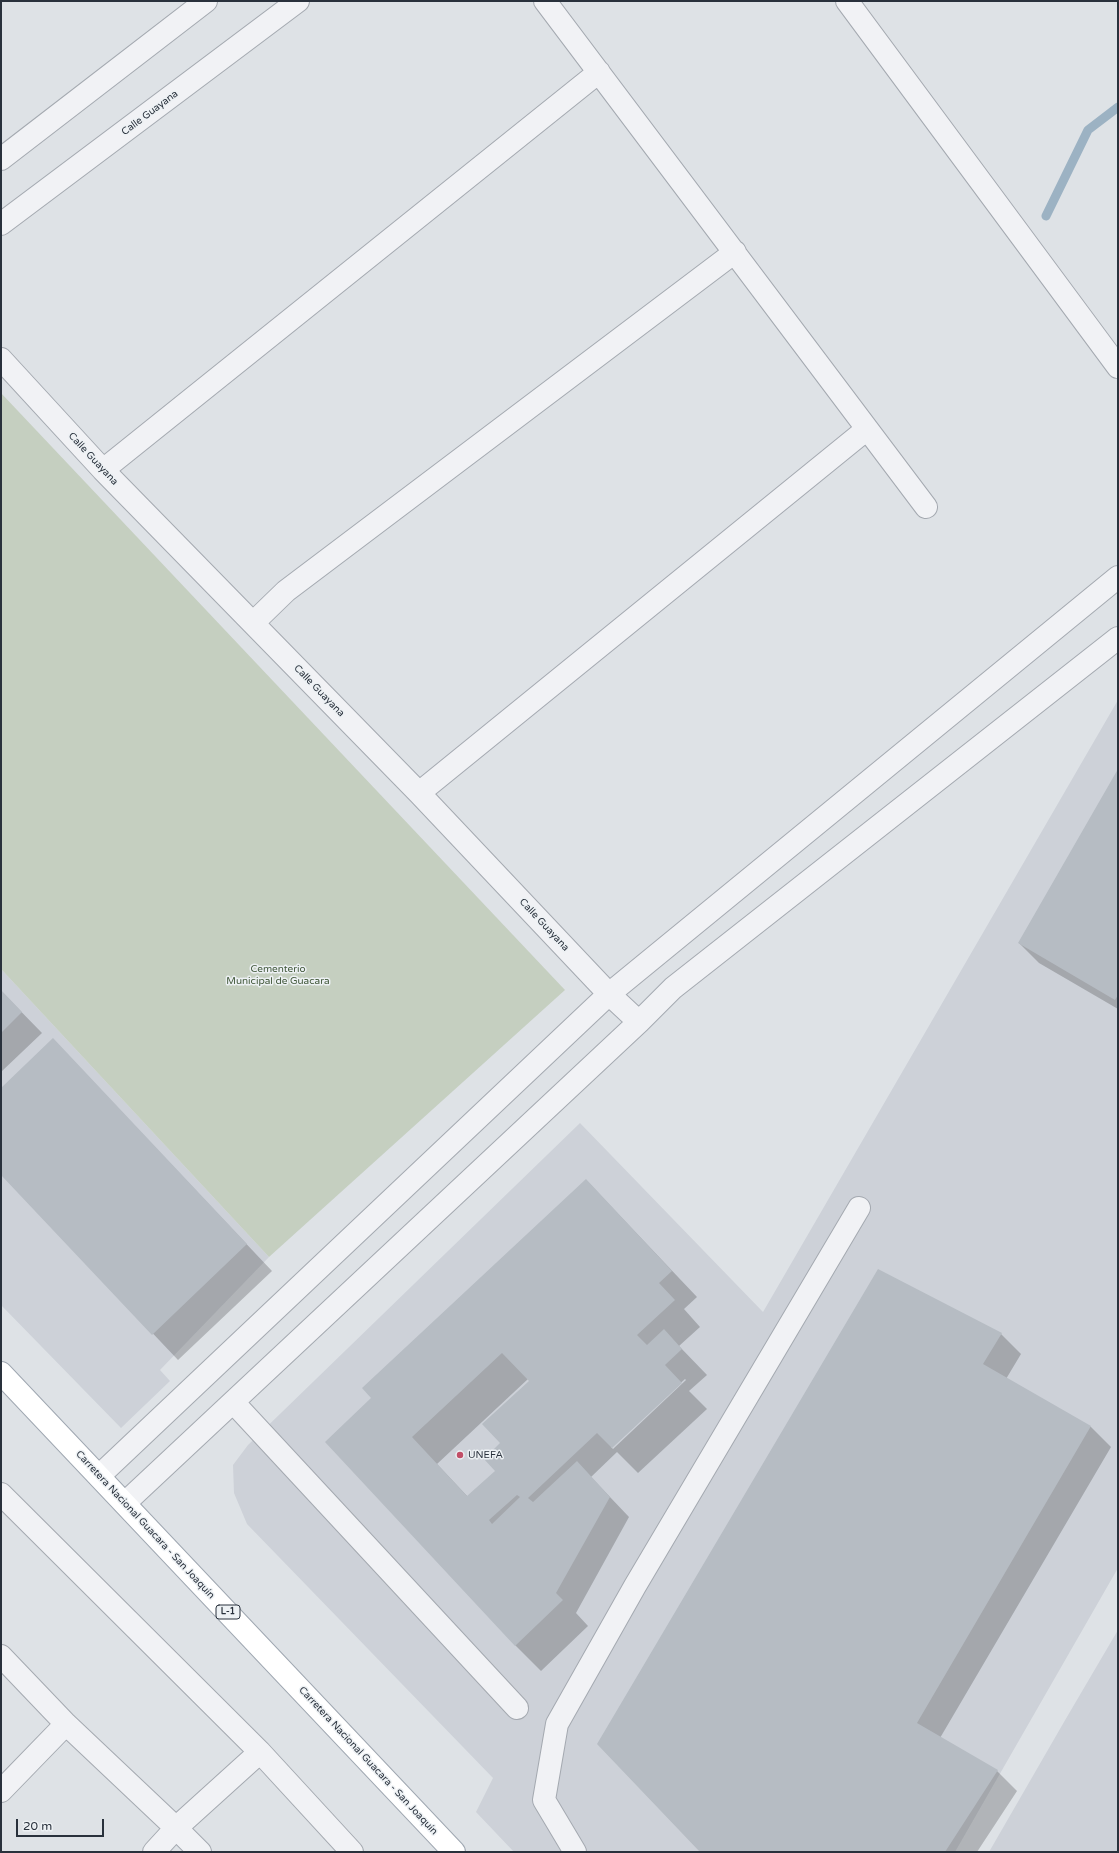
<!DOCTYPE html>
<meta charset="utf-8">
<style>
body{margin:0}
#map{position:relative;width:1119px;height:1853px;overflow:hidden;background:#dee2e6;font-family:"Varela Round",sans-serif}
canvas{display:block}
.frame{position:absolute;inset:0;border:2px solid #29313c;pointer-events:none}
.scale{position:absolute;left:16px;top:1819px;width:88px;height:18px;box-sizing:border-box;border:2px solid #29313c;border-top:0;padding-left:5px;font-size:12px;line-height:14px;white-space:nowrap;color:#29313c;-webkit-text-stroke:3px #edf1f4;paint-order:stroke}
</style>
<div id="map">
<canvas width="1119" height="1853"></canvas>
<div class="frame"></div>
<div class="scale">20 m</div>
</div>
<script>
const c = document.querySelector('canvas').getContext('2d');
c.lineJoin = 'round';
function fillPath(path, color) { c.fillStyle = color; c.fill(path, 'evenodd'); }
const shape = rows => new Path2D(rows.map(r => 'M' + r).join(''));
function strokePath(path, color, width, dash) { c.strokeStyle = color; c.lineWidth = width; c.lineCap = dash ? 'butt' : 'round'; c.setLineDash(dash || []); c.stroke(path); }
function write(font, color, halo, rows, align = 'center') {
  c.font = font + ' "Varela Round",sans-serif'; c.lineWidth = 3; c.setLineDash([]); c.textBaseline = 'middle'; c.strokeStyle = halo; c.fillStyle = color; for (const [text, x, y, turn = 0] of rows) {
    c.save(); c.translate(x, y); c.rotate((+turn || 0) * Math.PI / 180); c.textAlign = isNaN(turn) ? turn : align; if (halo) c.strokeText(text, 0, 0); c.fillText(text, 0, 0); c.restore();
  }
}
fillPath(shape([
 [1118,700,1118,1568,955,1852,514,1852,476,1812,493,1778,247,1524,234,1493,233,1465,248,1445,580,1123,763,1312],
 [1,969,269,1257,160,1370,170,1381,121,1428,1,1305],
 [1118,1630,1118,1852,989,1852,1064,1722]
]), '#cdd1d8');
fillPath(shape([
 [1,393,565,990,269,1257,1,969]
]), '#c5cfc0');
fillPath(shape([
 [1118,771,1118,1009,1039,963,1019,943],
 [1,991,42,1033,1,1072],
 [78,1066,272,1271,178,1360,1,1173,1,1089],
 [586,1180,697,1297,684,1309,700,1327,679,1346,707,1375,689,1391,707,1409,638,1473,617,1452,591,1477,629,1517,576,1613,588,1626,541,1671,515,1645,373,1398],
 [528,1379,530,1381,501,1443,505,1483,468,1497,437,1464],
 [685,1379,686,1380,613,1449,611,1447],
 [1001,1334,1021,1354,1006,1379,1091,1427,1111,1447,940,1738,997,1771,1017,1791,977,1852,701,1852,598,1744]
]), '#0003');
strokePath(shape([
 [1046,216,1088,130,1118,107]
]), '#9cb2c3', 9);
fillPath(shape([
 [1118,769,1118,995,1115,1000,1018,943],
 [1,990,22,1012,1,1033],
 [53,1038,247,1244,152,1335,1,1175,1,1088],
 [586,1179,672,1271,659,1283,675,1300,637,1335,647,1345,664,1329,682,1349,665,1365,682,1383,612,1448,597,1433,528,1498,533,1502,577,1461,610,1497,556,1593,563,1600,515,1646,325,1442,371,1398,362,1388],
 [502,1353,529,1381,482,1424,500,1443,484,1459,495,1471,467,1496,412,1437],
 [517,1495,520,1497,492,1524,489,1520],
 [878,1269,1002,1333,983,1364,1091,1426,917,1723,998,1770,945,1852,700,1852,597,1744]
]), '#b6bcc3');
const minor = shape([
 [545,1,926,507],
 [847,1,1118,367],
 [1,159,206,1],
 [1,224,298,1],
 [1,359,103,470,419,793,609,994,639,1022],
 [103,470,599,72],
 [253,623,286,591,735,252],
 [419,793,867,429],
 [233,1402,517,1708],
 [99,1476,609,994,1118,577],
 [1,1494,260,1752,352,1852],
 [125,1503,639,1022,673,988,1118,638],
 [1,1656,66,1724,176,1828,154,1852],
 [1,1791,66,1724],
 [200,1852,176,1828,260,1752],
 [575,1852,544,1800,557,1724,635,1586,859,1208]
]);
const major = shape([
 [1,1373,454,1852]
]);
strokePath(minor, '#a4a9b0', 24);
strokePath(major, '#9fa7b1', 24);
strokePath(minor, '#f1f2f5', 22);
strokePath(major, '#fff', 22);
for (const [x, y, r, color] of [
 [460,1455,4,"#c14e67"]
]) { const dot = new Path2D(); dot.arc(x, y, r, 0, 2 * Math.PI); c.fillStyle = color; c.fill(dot); strokePath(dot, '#edf1f4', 1.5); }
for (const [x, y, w] of [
 [228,1612,24]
]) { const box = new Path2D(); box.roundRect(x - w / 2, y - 7, w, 14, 3); c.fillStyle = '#edf1f4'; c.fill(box); strokePath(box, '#29313c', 1); }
write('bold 9px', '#29313c', null, [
 ["L-1",228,1612]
]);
write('10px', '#29313c', '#edf1f4', [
 ["Calle Guayana",150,113,-37],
 ["Calle Guayana",93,459,47],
 ["Calle Guayana",319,691,46],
 ["Calle Guayana",544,925,47],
 ["Carretera Nacional Guacara - San Joaquín",145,1525,47],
 ["Carretera Nacional Guacara - San Joaquín",368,1761,47]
]);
write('10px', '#3f5638', '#edf1f4', [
 ["Cementerio",278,969],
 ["Municipal de Guacara",278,981]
]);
write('10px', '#29313c', '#edf1f4', [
 ["UNEFA",468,1455]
], 'left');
</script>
